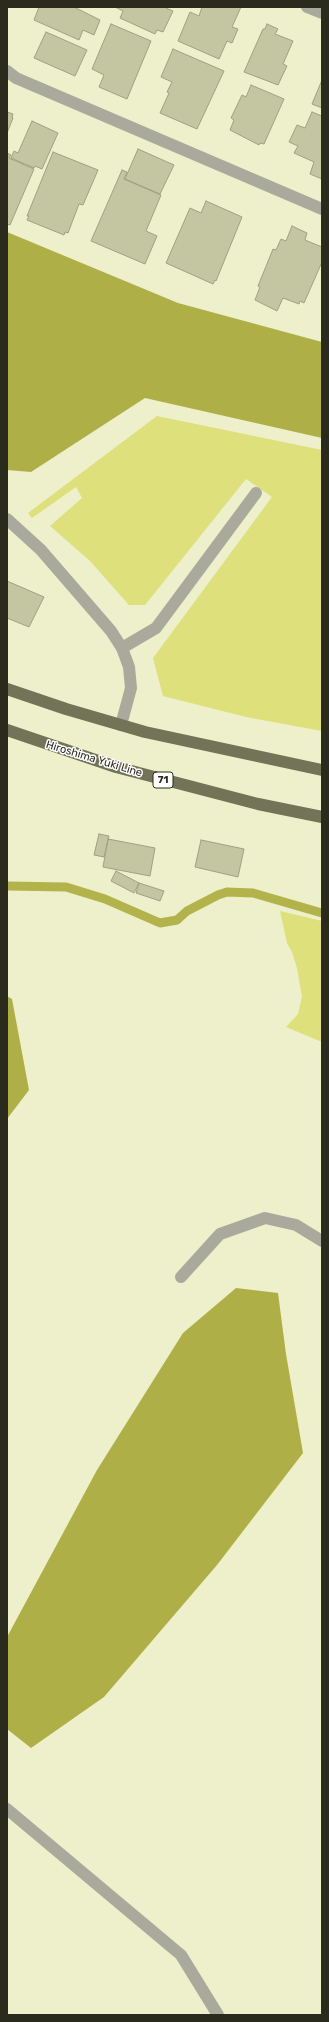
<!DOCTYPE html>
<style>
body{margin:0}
#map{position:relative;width:329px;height:2022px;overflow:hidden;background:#edf0ca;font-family:Rubik,sans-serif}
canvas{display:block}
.frame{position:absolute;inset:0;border:8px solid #2a2b1d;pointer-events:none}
</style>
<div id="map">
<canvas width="329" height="2022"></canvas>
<div class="frame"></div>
</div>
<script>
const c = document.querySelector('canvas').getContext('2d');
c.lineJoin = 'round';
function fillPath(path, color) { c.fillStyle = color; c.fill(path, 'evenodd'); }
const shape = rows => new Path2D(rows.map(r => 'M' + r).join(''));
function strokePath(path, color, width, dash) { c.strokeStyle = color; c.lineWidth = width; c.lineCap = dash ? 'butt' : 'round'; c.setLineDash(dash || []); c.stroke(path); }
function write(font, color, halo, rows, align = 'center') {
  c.font = font + ' Rubik,sans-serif'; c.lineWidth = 3; c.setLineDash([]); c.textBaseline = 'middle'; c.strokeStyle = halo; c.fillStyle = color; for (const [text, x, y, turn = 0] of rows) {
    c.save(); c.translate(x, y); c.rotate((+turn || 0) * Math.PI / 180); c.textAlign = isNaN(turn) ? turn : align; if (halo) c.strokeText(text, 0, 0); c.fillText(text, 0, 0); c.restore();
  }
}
fillPath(shape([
 [157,416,322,450,322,731,246,717,163,696,153,658,272,497,246,479,145,605,129,605,90,561,50,526,82,498,76,487,32,518,28,513],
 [280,911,322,921,322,1042,286,1027,298,1014,302,997,297,968,292,952,287,943]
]), '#dde07b');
fillPath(shape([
 [7,232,178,303,322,342,322,438,145,398,31,472,7,470],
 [7,996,12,999,29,1090,7,1119],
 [236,1288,278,1293,286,1354,303,1453,217,1565,104,1697,31,1748,7,1729,7,1637,97,1470,183,1333]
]), '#aeb047');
strokePath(shape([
 [7,886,66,887,105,899,160,923,177,920,187,911,218,895,227,892,253,893,322,913]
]), '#b2b44b', 9);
const building = shape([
 [39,7,74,7,100,20,94,35,83,30,79,40,34,20,39,7],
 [115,7,167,7,166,8,173,11,163,32,157,30,155,34,120,18,123,11,115,7],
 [202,7,241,7,232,27,238,29,232,43,227,41,219,59,178,41,190,12,199,16,202,7],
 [111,24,151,41,127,99,99,87,104,75,92,69,111,24],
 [267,24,278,29,275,34,293,41,283,64,287,66,278,85,244,72,263,29,265,29,267,24],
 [46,32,87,50,75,76,34,58,46,32],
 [173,49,224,71,197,129,160,113,169,93,167,92,172,82,161,77,173,49],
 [322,80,322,108,312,104,322,80],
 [251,85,284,99,264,144,260,143,259,145,230,130,234,120,231,118,242,95,246,97,251,85],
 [7,112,13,114,12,117,13,118,7,133,7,112],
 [312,112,322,116,322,179,310,174,314,162,294,153,298,146,289,142,297,125,305,128,312,112],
 [32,121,58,133,42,169,35,166,34,168,11,158,14,151,18,153,32,121],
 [138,149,174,165,160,194,125,179,138,149],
 [53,152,98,170,83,205,79,204,68,233,65,232,64,235,27,220,29,216,27,216,53,152],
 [7,153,11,155,9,158,34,169,10,225,7,224,7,153],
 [122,170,127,172,124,179,161,195,146,231,157,236,145,264,91,241,122,170],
 [206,201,242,217,216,281,215,280,213,284,166,263,190,208,201,213,206,201],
 [292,226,307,233,305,240,322,247,322,262,304,303,300,301,299,304,283,298,277,311,255,300,260,287,258,286,273,249,276,250,281,239,286,241,292,226],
 [7,581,44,597,29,627,7,618,7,581],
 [99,834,109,836,104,857,94,855,99,834],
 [108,839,155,848,150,876,103,867,108,839],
 [201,840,244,849,238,877,195,867,201,840],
 [116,871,139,883,134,893,111,881,116,871],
 [139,883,164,891,160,901,136,893,139,883]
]);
fillPath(building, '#c3c6a1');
strokePath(building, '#9ea17e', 1);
strokePath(shape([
 [122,648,156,628,256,493]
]), '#a9aa9b', 12);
strokePath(shape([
 [307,7,322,13],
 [7,71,16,78,322,209],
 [7,519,41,550,111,631,122,648,129,667,131,688,121,725],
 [181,1277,220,1234,265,1218,296,1225,322,1241]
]), '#a9aa9b', 12);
strokePath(shape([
 [7,1809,181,1955,218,2015]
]), '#a9aa9b', 12);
strokePath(shape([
 [7,689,66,709,145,732,322,770],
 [7,730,116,767,258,804,322,817]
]), '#727357', 12);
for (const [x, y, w] of [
 [163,780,20]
]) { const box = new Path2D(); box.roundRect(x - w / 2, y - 8, w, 16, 3); c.fillStyle = '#fff'; c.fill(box); strokePath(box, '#2a2b1d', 1); }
write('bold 10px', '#2a2b1d', null, [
 ["71",163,780]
]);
write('11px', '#2a2b1d', '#fff', [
 ["Hiroshima Yuki Line",94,759,17]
]);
</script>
